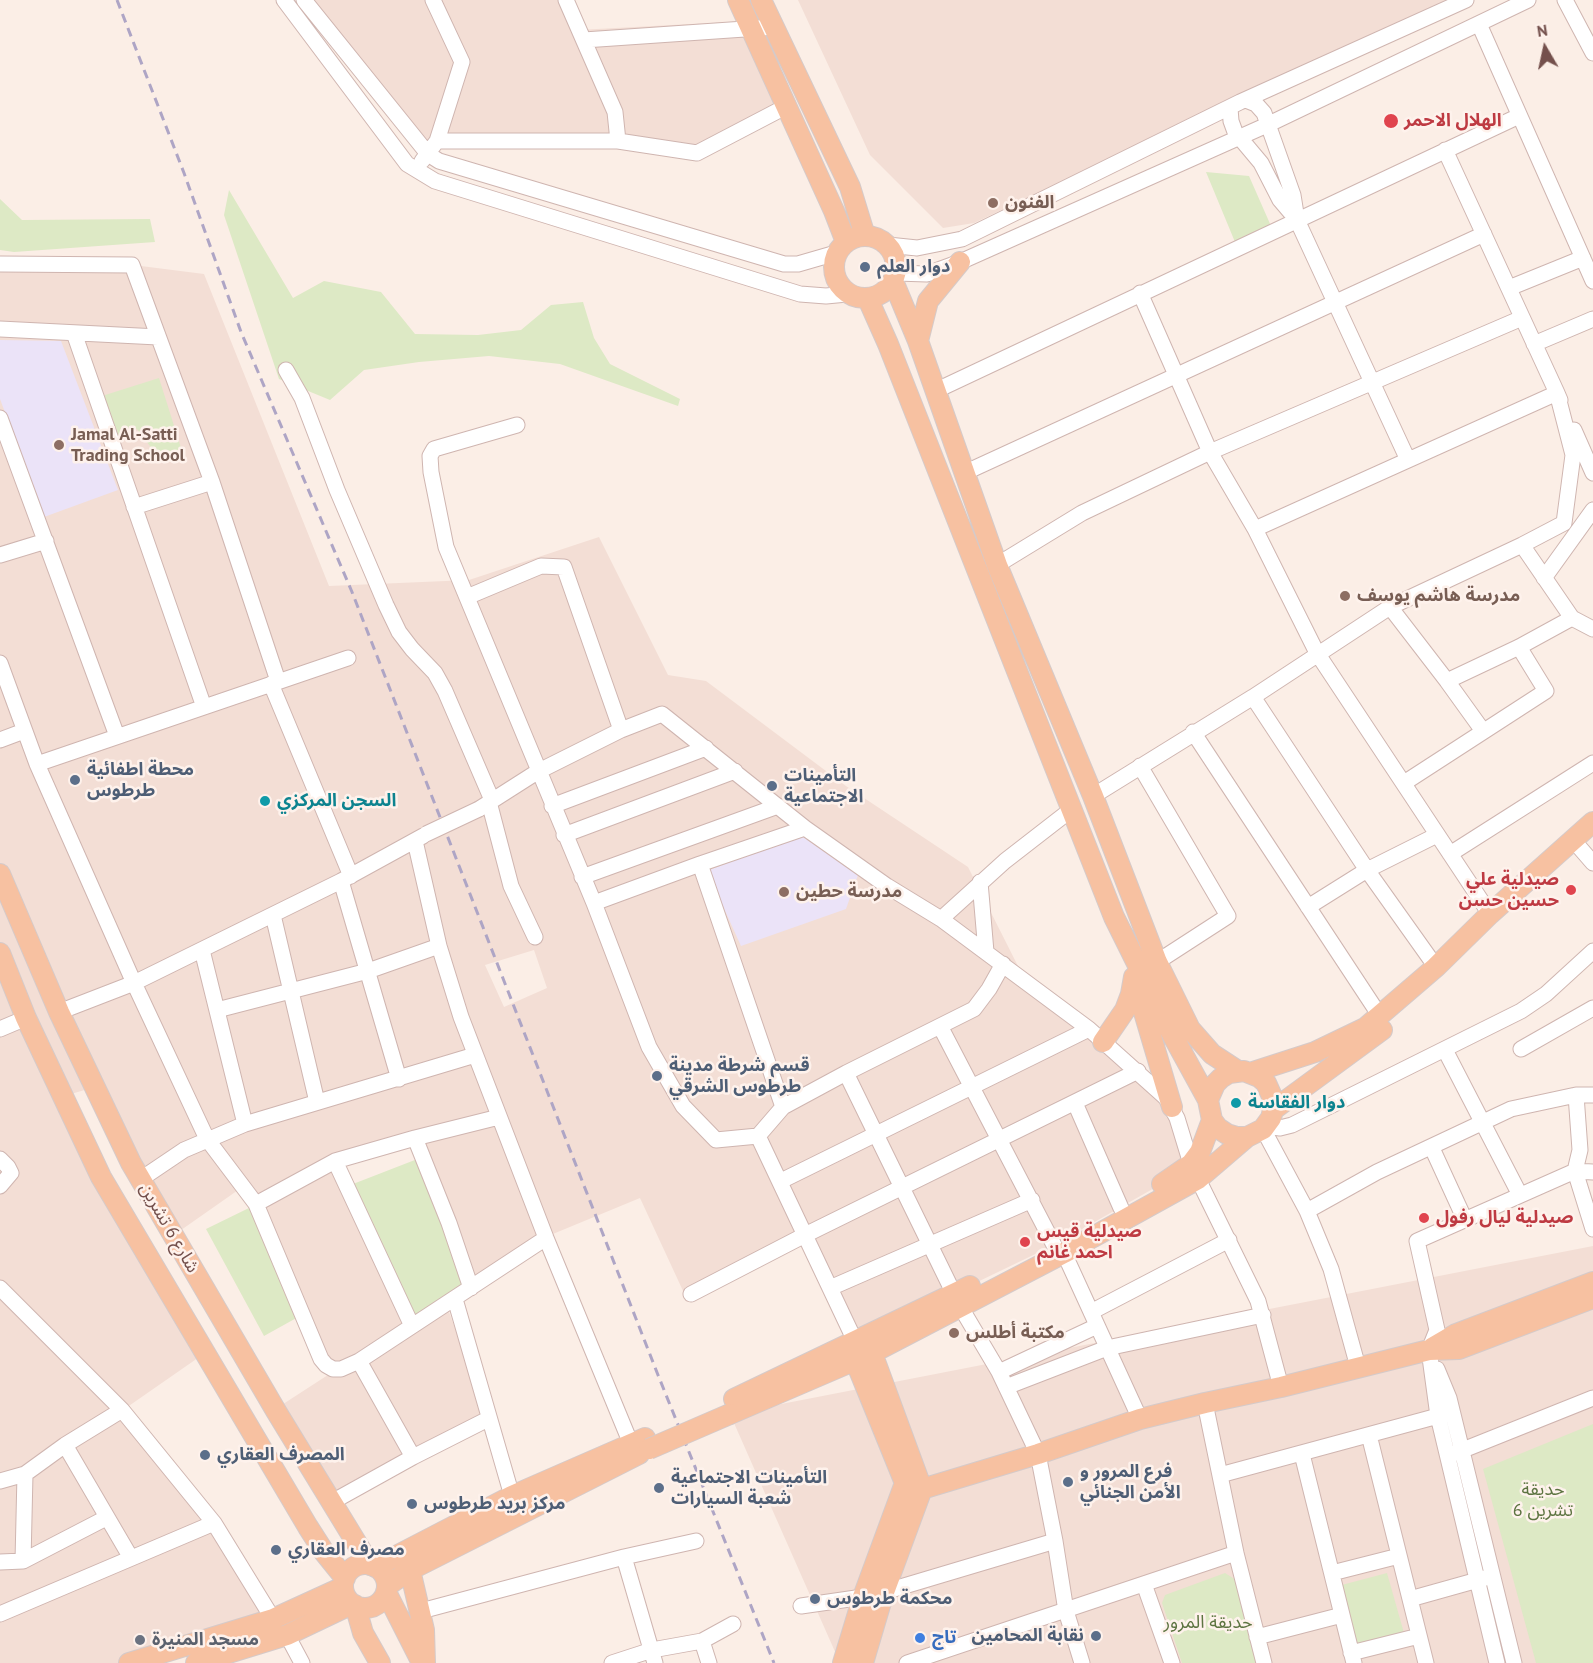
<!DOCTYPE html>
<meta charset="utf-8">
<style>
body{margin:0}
#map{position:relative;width:1593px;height:1663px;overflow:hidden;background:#fbeee6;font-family:"PT Sans",sans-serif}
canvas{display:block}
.north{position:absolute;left:1515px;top:18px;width:60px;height:60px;-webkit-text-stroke:4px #fef2ec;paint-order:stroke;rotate:351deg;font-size:16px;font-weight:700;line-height:24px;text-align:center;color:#74504c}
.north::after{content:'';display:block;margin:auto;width:21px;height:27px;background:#74504c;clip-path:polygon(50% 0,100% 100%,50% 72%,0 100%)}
</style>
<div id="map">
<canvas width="1593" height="1663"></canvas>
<div class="north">N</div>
</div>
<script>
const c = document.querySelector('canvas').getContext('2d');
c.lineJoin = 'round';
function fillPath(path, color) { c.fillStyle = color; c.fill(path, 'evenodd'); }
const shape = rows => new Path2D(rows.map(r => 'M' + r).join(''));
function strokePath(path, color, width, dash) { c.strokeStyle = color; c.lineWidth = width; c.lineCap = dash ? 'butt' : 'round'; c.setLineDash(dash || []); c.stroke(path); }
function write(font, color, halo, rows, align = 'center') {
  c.font = font + ' "PT Sans","Noto Sans Arabic",sans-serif'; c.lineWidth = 5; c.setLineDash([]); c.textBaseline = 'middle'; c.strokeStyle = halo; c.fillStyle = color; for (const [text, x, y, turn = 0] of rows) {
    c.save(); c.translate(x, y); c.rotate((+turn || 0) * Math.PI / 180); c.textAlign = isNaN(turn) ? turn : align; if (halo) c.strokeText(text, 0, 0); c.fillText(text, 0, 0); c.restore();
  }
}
fillPath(shape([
 [300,0,563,0,578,30,748,21,788,110,710,147,420,148],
 [798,0,1447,0,974,223,943,228,870,155],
 [0,264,133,265,204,274,329,586,469,580,599,537,668,675,706,681,846,786,968,867,1026,982,1160,1091,1186,1170,1054,1245,855,1341,805,1235,684,1293,640,1198,548,1236,477,1280,415,1142,330,1166,445,1301,489,1422,329,1495,277,1408,331,1373,241,1188,174,1235,95,1087,64,1096,205,1353,123,1410,214,1523,273,1619,124,1663,0,1663],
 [534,950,547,988,504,1007,485,965],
 [1593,1246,1593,1663,840,1663,730,1414]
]), '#f3ded5');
fillPath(shape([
 [0,340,61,341,118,490,44,517,0,399],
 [800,835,858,875,846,909,741,946,707,871]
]), '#ebe3f8');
fillPath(shape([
 [1206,172,1249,176,1271,226,1235,242],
 [229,190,293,298,324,281,381,292,415,334,478,335,521,330,551,305,583,302,594,338,610,364,680,399,678,406,560,364,489,356,419,362,364,370,330,400,279,379,224,215],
 [0,199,22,220,150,219,155,242,14,252,0,250],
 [159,378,182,451,159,458,137,429,115,436,102,396],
 [420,1158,468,1285,415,1317,353,1184],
 [251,1207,300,1316,264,1336,206,1229],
 [1593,1424,1593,1663,1536,1663,1483,1469],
 [1225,1573,1236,1580,1256,1663,1182,1663,1162,1603,1165,1595],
 [1387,1573,1404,1633,1354,1646,1338,1586]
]), '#dde9c5');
const minor = shape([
 [284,0,407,164,435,181,800,294,826,296,847,294],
 [304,0,428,154,439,161,784,264,798,264,836,253],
 [433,0,462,62,437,141],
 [1565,0,1593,53],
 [1479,24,1593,281],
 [584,40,774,27],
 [1246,100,1256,104,1264,113,1293,195,1297,220,1408,460],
 [1230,108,1231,121,1235,132,1261,163,1280,200,1297,220],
 [618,141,697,153,787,106],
 [422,161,437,141,618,141,615,112,566,0],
 [888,245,917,248,962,239,1240,102,1466,0],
 [0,264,132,265,212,482,278,681],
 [896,273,927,274,960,262,1267,125,1528,0],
 [1509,288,1583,258],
 [1140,293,1210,452,1255,529,1317,653,1490,914],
 [0,329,158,337],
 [74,333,204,707],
 [1534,344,1593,319],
 [286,370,302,398,337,490,386,605,399,632,412,649,435,673,445,691,492,800],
 [935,391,1519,116],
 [0,418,117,736],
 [517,425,434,449,430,456,431,472,446,547,594,903,649,1047,683,1106,716,1140,758,1136,783,1107,846,1073,974,1009,989,989,1003,964],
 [1574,430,1593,473],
 [964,473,1484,234],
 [134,507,212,482],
 [1255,529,1557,393,1560,400],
 [0,555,46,541],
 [997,565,1082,513,1210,452,1522,318],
 [1544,578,1593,510],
 [467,597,541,566,564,567,621,730],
 [1390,607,1447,681,1483,731],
 [1572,618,1593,629],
 [0,663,37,764,134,983,207,1139,256,1204,321,1359,326,1365,333,1369,341,1369,359,1361,546,1238],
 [1447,681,1519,647,1572,618,1522,545],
 [271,684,351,876],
 [1253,697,1367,870,1436,967],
 [1193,732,1380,1016],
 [0,740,24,731],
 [37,764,348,658],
 [1140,766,1228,916,1157,962],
 [1404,783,1546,691,1519,647],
 [1093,796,1253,697,1390,607,1522,545,1564,523,1573,455,1557,393,1445,150],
 [489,802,511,886,535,937],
 [552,806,706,748],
 [479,809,537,772,621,730,662,714,805,828,887,886,941,919,1089,1029,1166,1098,1177,1118,1191,1164],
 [564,835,735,771],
 [415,841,439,946,461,1017,546,1238,631,1444],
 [1580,848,1593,863],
 [1450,854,1593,763],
 [700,864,783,1107],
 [582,877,778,806],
 [341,881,399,1079],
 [980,882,986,952],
 [594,903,700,864,805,828],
 [1308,907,1367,870,1437,835],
 [273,915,317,1102],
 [941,919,1005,861,1072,809],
 [202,950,245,1124],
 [217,1010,368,971,439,946],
 [59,1012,134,983,341,881,423,836],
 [940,1026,1054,1245],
 [0,1029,26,1018],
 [1521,1049,1593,1008],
 [1445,1050,1520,1195],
 [846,1073,954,1294],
 [1593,1095,1576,1095,1580,1150,1575,1171,1593,1229],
 [1075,1103,1121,1208],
 [1266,1126,1280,1128,1292,1125,1521,1011,1546,994,1593,951],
 [1263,1129,1307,1211,1331,1269,1358,1367],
 [758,1136,855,1341],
 [415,1138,449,1223,471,1288],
 [1432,1148,1465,1220],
 [0,1159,8,1167,11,1173,0,1186],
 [335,1161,412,1326],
 [141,1179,184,1150,245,1124,475,1055],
 [1198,1179,1258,1301,1281,1387],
 [781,1181,1089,1029],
 [256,1204,335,1161,415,1138,499,1117],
 [1307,1211,1377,1172,1511,1109,1576,1095],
 [1064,1253,1140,1419],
 [0,1288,122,1410,214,1523,273,1619],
 [830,1288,1032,1200],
 [691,1294,805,1235,1138,1071],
 [455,1299,512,1496],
 [960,1306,999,1372,1038,1454,1055,1541,1066,1611,1082,1663],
 [1091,1312,1229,1240],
 [359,1361,413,1457],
 [1437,1369,1449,1398,1514,1663],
 [999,1372,1097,1326],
 [1006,1387,1107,1348,1263,1315],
 [1205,1403,1236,1553,1264,1663],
 [1369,1435,1426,1663],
 [65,1445,131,1558],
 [1302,1454,1354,1663],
 [1453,1454,1593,1398],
 [1220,1475,1438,1416],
 [0,1481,25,1474,65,1445,122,1410],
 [332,1502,413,1457,488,1419],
 [624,1557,655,1663],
 [23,1561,25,1474],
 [0,1562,23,1561,106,1518],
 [1332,1573,1399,1556],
 [1144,1584,1172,1663],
 [884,1592,1055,1541],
 [1410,1599,1485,1578],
 [801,1606,863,1597],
 [421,1611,624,1557,696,1541],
 [0,1614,214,1523],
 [287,1635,302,1663],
 [1257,1637,1342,1615],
 [702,1641,709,1663],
 [1351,1653,1419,1636],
 [612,1663,652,1650,702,1641,733,1624],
 [907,1663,1236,1553],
 [1497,1663,1438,1416,1429,1350,1437,1330,1417,1241,1575,1171,1593,1172]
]);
const major = shape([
 [738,0,834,211,846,242],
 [761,0,850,187,865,236],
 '834 267a31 31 0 1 1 62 0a31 31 0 1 1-62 0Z',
 [893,281,918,341,997,565,1093,796,1157,962,1190,1029,1212,1054,1238,1071],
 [868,299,888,344,1114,917,1174,1038,1208,1100,1212,1120,1218,1128,1227,1134,1237,1137,1247,1137,1263,1129,1271,1118,1273,1110,1274,1101,1266,1083,1259,1077,1244,1071,1229,1073,1221,1078,1215,1084,1208,1100],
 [918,341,928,301,960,262],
 [0,874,59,1012,131,1163,276,1411,370,1565],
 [0,953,26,1018,101,1177,308,1527,324,1552,345,1578],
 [1135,982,1172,1107],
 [1103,1042,1125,1010,1131,994,1134,977],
 [1250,1073,1315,1052,1365,1028,1436,967,1490,914,1593,822],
 [1273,1110,1382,1030],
 [1162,1184,1191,1164,1200,1152,1212,1120],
 [1432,1348,1456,1334,1593,1282],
 [734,1399,970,1286],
 [730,1414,872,1353,1064,1253,1198,1179,1247,1137],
 [905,1483,922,1489,1038,1454,1140,1419,1205,1403,1281,1387,1429,1350,1459,1349,1593,1298],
 '343 1586a22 22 0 1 1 44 0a22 22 0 1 1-44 0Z',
 [375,1567,512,1496,645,1438],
 [410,1570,424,1630,425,1663],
 [387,1586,410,1570,639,1454],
 [386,1592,422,1663],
 [355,1605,363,1633,380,1663],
 [129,1663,273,1619,343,1587],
 [196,1663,287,1635,352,1604],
 [843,1663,863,1597,905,1483,855,1360],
 [863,1663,884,1592,922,1489,872,1353]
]);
strokePath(minor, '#cfb5b0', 17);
strokePath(major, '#d5cac9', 22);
strokePath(minor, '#fff', 15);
strokePath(major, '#f7c1a1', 20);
strokePath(shape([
 [117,0,184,173,241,332,352,592,658,1375,774,1663]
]), '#aea5c5', 3, [9, 6]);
const minorBridge = shape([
 [426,834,479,809]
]);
const majorBridge = shape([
 [649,1449,730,1414]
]);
strokePath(minorBridge, '#cfb5b0', 17, []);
strokePath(majorBridge, '#d5cac9', 22, []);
strokePath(minorBridge, '#fff', 15);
strokePath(majorBridge, '#f7c1a1', 20);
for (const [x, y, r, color] of [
 [1391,121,8,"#e0444e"],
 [993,203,6,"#8d6e63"],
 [865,267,6,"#5c6f8a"],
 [59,445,6,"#8d6e63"],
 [1345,596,6,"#8d6e63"],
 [75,780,6,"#5c6f8a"],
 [772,786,6,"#5c6f8a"],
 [265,801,6,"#0f9aa8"],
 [1571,890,6,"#e0444e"],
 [784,892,6,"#8d6e63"],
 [657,1076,6,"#5c6f8a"],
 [1236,1103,6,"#0f9aa8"],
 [1424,1218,6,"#e0444e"],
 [1025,1242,6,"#e0444e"],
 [954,1333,6,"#8d6e63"],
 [205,1455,6,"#5c6f8a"],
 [1068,1482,6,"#5c6f8a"],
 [659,1488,6,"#5c6f8a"],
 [412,1504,6,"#5c6f8a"],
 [276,1550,6,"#5c6f8a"],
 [815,1599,6,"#5c6f8a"],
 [1096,1636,6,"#5c6f8a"],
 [920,1638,6,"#3f7fe0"],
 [140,1640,6,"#6b7280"]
]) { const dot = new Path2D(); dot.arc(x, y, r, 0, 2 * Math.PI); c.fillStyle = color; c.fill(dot); strokePath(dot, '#fef2ec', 2); }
write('bold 18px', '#be3a42', '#fef2ec', [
 ["الهلال الاحمر",1404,121],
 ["صيدلية علي",1559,880,"right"],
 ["حسين حسن",1559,901,"right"],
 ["صيدلية ليال رفول",1436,1218],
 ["صيدلية قيس",1037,1232],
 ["احمد غانم",1037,1253]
], 'left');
write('bold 18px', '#785e54', '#fef2ec', [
 ["الفنون",1005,203],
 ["Jamal Al-Satti",71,435],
 ["Trading School",71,456],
 ["مدرسة هاشم يوسف",1357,596],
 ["مدرسة حطين",796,892],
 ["مكتبة أطلس",966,1333]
], 'left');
write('bold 18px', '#4e5e75', '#fef2ec', [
 ["دوار العلم",877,267],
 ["محطة اطفائية",87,770],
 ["طرطوس",87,791],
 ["التأمينات",784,776],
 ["الاجتماعية",784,797],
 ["قسم شرطة مدينة",669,1066],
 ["طرطوس الشرقي",669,1087],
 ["المصرف العقاري",217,1455],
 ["فرع المرور و",1080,1472],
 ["الأمن الجنائي",1080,1493],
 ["التأمينات الاجتماعية",671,1478],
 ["شعبة السيارات",671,1499],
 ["مركز بريد طرطوس",424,1504],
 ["مصرف العقاري",288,1550],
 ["محكمة طرطوس",827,1599],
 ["نقابة المحامين",1084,1636,"right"]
], 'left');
write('bold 18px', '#0d838f', '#fef2ec', [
 ["السجن المركزي",277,801],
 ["دوار الفقاسة",1248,1103]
], 'left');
write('18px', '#74504c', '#fef2ec', [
 ["شارع 6 تشرين",169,1228,60]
]);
write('18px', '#5d7441', '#fef2ec', [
 ["حديقة",1543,1490],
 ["6 تشرين",1543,1511],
 ["حديقة المرور",1208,1623]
]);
write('bold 18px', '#366cbe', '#fef2ec', [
 ["تاج",932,1638]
], 'left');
write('bold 18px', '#5b616d', '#fef2ec', [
 ["مسجد المنيرة",152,1640]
], 'left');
</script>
